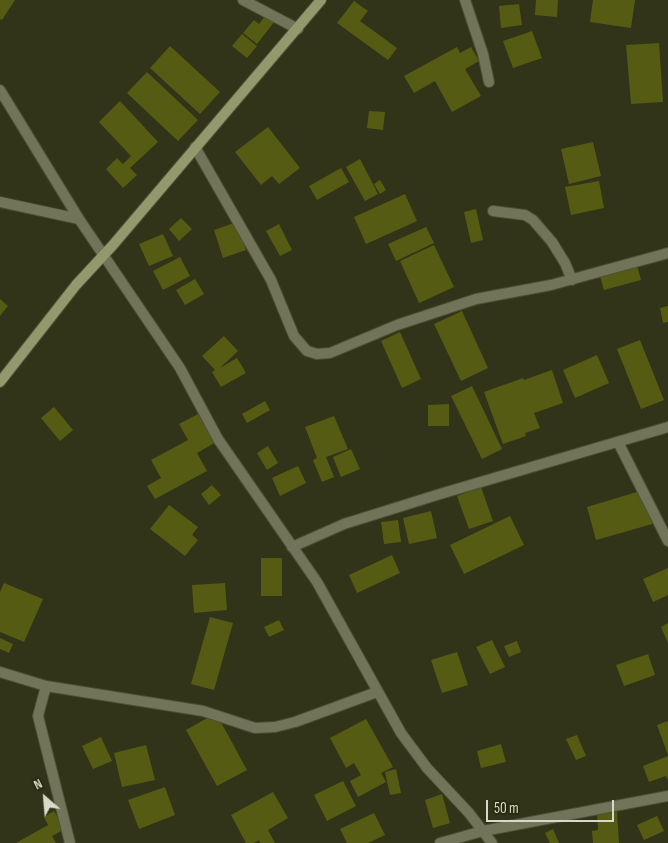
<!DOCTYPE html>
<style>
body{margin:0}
#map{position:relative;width:668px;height:843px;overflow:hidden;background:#313418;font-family:"Sofia Sans Condensed",sans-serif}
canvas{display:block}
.north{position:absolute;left:20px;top:773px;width:50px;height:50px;-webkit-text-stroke:4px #282a0e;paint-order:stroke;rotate:333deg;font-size:14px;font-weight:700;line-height:20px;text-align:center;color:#d8dac9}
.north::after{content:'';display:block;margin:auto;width:18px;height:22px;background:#d8dac9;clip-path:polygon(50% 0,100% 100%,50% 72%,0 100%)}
.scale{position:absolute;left:486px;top:800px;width:128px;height:22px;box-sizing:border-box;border:2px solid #d8dac9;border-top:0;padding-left:6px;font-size:15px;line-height:18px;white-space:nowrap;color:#d8dac9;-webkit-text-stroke:4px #282a0e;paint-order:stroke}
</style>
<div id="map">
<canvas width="668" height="843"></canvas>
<div class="north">N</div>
<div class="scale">50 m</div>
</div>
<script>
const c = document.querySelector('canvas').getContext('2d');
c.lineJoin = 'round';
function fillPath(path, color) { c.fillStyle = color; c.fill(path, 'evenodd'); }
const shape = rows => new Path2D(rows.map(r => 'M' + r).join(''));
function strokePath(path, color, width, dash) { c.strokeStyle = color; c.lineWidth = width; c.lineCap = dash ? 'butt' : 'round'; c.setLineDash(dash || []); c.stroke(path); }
fillPath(shape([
 [0,0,15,0,2,20,0,19],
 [536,0,558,0,557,17,535,15],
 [593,0,635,0,631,28,590,22],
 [354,1,368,11,360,21,397,48,388,60,337,23],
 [519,4,522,25,501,28,499,6],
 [266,15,275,21,257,44,243,33,254,20,259,24],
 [532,31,542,58,513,68,503,41],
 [242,34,257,46,247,58,232,46],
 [659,43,663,102,631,104,626,45],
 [170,46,220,92,200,114,150,68],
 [457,47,460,53,471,47,479,61,465,69,481,96,452,112,435,81,414,93,404,76],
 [147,72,198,120,178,141,127,93],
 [120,101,158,142,130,168,137,175,123,188,106,169,117,158,123,164,131,156,99,122],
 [369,111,385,112,383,130,367,128],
 [268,127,300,168,279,184,272,176,261,185,235,152],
 [593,142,601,176,569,184,561,149],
 [360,159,378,194,365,201,346,167],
 [341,168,349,182,317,200,309,186],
 [380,180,386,190,380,194,374,184],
 [599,181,604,208,571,215,565,187],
 [405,194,417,221,366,244,354,217],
 [476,209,483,240,471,243,464,212],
 [181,218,192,229,179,241,169,229],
 [237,222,246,250,223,258,214,230],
 [279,224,292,250,280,256,266,231],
 [426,227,434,243,396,261,388,244],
 [163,234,173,256,149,266,139,244],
 [434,245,454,287,419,303,400,261],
 [180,257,190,276,163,290,153,271],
 [637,265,641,280,604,290,600,276],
 [195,279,204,294,185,305,176,290],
 [0,299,8,306,0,316],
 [668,306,668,322,663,323,660,308],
 [462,311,488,368,461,381,434,324],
 [400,332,421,379,402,388,381,341],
 [224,336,238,351,220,368,237,358,246,373,221,387,212,372,215,370,202,356],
 [640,340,664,400,641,409,617,349],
 [597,355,609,383,575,398,563,370],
 [552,370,563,403,534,413,540,428,525,433,526,436,503,444,484,392,523,378,524,380],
 [472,386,502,449,482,459,451,396],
 [265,401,270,410,247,423,242,414],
 [449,404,449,426,428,426,428,405],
 [54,407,73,430,60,441,41,418],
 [200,413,216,442,197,453,207,471,155,499,147,486,161,478,151,460,188,440,179,424],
 [334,416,348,449,326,457,334,477,322,482,313,460,317,458,305,427],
 [268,446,278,463,267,470,257,453],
 [351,449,360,469,341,477,333,457],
 [298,466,306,483,280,496,272,478],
 [212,485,221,495,209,505,201,494],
 [481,487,493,521,469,529,457,496],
 [647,489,656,523,596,540,587,507],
 [169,505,198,527,192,535,198,540,185,556,150,529],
 [431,511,437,538,409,544,403,518],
 [510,516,524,545,464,574,450,545],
 [398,520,401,542,384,544,381,522],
 [392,555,400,573,357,593,349,575],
 [261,558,282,558,282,596,261,596],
 [668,568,668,595,653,602,643,579],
 [4,583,43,599,24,642,0,632,0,592],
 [225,583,227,610,194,613,192,585],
 [210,617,233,623,214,690,191,684],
 [279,620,284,630,269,637,264,627],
 [668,623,668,643,661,627],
 [0,638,13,644,9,653,0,649],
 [492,640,505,667,490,674,476,647],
 [517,641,521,652,509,657,504,646],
 [457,652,468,685,442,693,431,660],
 [648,654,655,675,624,686,616,665],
 [216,713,247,770,217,786,186,730],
 [366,719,393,767,381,773,386,782,358,797,350,781,361,775,354,763,346,768,330,738],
 [668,721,668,755,657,725],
 [577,735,586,756,576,760,566,739],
 [101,737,112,761,93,769,82,746],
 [501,744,506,762,481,768,477,751],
 [146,745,155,780,122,787,114,753],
 [668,756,668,780,666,776,649,782,643,766],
 [396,769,401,793,390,795,385,772],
 [343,781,356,806,327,821,314,795],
 [165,787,175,815,139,829,128,800],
 [273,792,288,818,268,830,275,843,260,843,259,840,254,843,246,843,231,815],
 [442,794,450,823,433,828,425,800],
 [54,811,65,829,52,836,56,843,16,843,48,825,44,817],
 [617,811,619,843,593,843,592,831,598,830,597,813],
 [374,813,385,835,368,843,347,843,340,829],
 [657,816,664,831,644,840,637,825],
 [553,829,559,843,550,843,545,833]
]), '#565b13');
const minor = shape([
 [243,0,298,29],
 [465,0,483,54,489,82],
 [0,90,79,219,180,368,218,439,317,582,401,733,427,768,469,813,492,843],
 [195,147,271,280,294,336,307,351,317,354,330,353,397,325,476,299,551,285,668,253],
 [0,202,79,219],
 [493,211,525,215,533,220,552,242,565,263,572,280],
 [618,442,668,541],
 [292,547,344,524,440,494,668,427],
 [0,672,46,686,203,711,255,728,275,727,295,722,377,692],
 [46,686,38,716,70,843],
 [440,843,483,831,668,796]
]);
const secondary = shape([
 [0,382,76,285,113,245,321,0]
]);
strokePath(minor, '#4c4f34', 12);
strokePath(secondary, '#4c4f34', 12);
strokePath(minor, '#717458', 10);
strokePath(secondary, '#94996d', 10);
</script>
